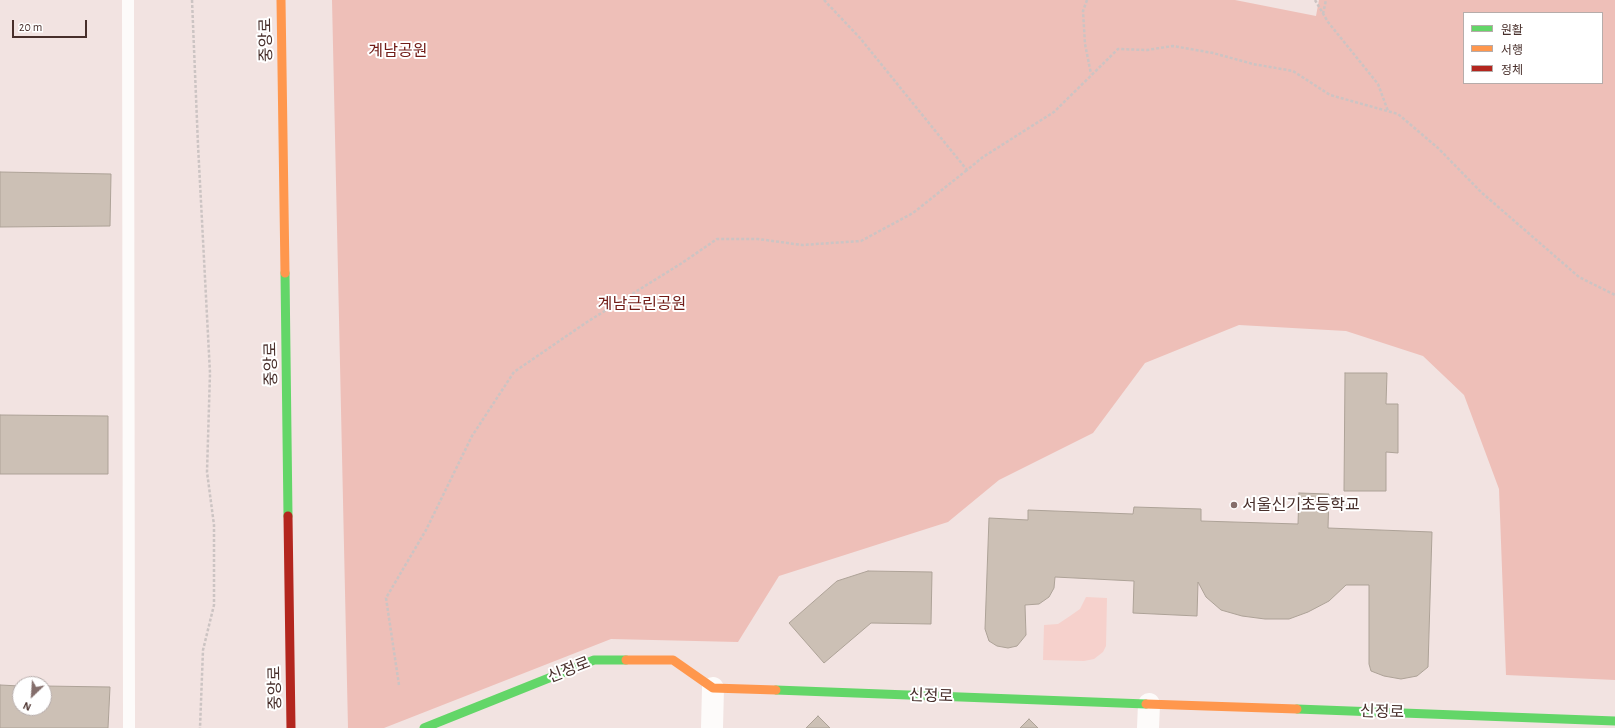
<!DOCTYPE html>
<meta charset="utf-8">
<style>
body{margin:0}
#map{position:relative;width:1615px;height:728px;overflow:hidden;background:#f2e3e1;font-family:"Alegreya Sans","Noto Sans KR",sans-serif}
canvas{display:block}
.legend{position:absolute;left:1463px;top:12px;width:140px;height:72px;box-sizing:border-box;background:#fff;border:1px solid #b6acaa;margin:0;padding:5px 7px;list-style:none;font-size:12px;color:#482f2b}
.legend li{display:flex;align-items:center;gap:8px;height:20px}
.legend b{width:20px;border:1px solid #b6acaa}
.north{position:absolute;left:12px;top:676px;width:40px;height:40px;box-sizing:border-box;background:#fff;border:1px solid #b6acaa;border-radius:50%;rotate:205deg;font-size:11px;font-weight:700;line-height:16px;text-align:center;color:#482f2b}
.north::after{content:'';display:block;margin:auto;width:14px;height:18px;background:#846e6b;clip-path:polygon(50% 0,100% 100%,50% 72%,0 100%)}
.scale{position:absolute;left:12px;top:20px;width:75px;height:18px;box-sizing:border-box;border:2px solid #482f2b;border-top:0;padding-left:5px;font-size:12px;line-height:14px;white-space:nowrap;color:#482f2b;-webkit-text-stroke:3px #fff;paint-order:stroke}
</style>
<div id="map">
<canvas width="1615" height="728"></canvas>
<ul class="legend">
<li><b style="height:5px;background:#63d668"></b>원활</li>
<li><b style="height:5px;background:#ff974d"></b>서행</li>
<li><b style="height:5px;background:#b3261e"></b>정체</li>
</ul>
<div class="north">N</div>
<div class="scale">20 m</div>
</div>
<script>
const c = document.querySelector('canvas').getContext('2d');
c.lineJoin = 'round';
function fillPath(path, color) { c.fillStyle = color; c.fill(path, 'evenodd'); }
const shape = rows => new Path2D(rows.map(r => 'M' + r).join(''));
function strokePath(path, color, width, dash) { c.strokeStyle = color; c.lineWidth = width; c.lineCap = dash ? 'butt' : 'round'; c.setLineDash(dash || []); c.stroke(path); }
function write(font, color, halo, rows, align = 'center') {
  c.font = font + ' "Alegreya Sans","Noto Sans KR",sans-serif'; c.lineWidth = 4; c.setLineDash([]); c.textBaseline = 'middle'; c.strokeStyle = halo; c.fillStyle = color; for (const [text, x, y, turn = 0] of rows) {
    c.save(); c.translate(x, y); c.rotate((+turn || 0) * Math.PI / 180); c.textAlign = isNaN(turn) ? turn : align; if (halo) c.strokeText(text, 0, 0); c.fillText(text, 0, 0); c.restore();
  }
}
fillPath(shape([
 [1086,597,1107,598,1106,646,1103,652,1094,659,1084,661,1043,660,1044,625,1058,624,1070,616,1080,609]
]), '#f6d1cc');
fillPath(shape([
 [332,0,1235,0,1316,16,1319,0,1615,0,1615,680,1506,675,1499,489,1464,395,1423,356,1346,331,1239,325,1145,363,1093,433,999,480,948,522,779,576,738,642,611,639,384,728,348,728],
 [1464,13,1602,13,1602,83,1464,83]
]), '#eebfb8');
const building = shape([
 [0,172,111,174,110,226,0,227,0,172],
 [1345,373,1387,373,1386,404,1398,404,1398,453,1386,452,1386,491,1344,491,1345,373],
 [0,415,108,416,108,474,0,474,0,415],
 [1299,493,1329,494,1328,528,1432,532,1428,667,1417,676,1401,679,1384,676,1371,671,1369,664,1369,585,1346,585,1329,601,1308,612,1289,619,1265,619,1242,616,1221,610,1206,597,1198,582,1197,616,1133,613,1134,581,1055,577,1054,588,1049,597,1039,604,1025,605,1026,635,1017,646,1008,648,997,646,989,641,985,629,989,518,1028,520,1028,510,1133,514,1134,507,1201,509,1201,521,1298,524,1299,493],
 [868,571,932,572,931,624,871,623,824,663,789,623,837,581,868,571],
 [0,685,20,686,20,708,44,708,44,686,110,687,108,728,0,728,0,685],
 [818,716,830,728,806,728,818,716],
 [1029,719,1038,728,1020,728,1029,719]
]);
fillPath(building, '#ccc0b5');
strokePath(building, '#ada297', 1);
strokePath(shape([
 [192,0,198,145,210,373,207,472,214,525,214,605,203,650,200,728],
 [824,0,860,38,967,170,983,157,1054,112,1118,49,1147,50,1173,46,1213,53,1253,64,1293,71,1330,95,1398,114,1438,148,1481,192,1579,277,1615,295],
 [1087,0,1083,11,1085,44,1091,74],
 [1315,0,1328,22,1378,84,1388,111],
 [1323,14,1326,0],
 [399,685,386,598,426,530,472,436,514,372,587,322,682,263,717,239,758,239,802,245,861,241,913,213,967,170]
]), '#ccc4c3', 2.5, [3, 2]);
strokePath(shape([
 [128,0,129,728]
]), '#fdfbfa', 12);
strokePath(shape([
 [712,728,713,688],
 [1148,728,1149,704]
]), '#fdfbfa', 22);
strokePath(shape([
 [285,273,288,516],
 [776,690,1146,704],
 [1297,709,1615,721],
 [424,728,594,660,626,660]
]), '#63d668', 9);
strokePath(shape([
 [281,0,285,273],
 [626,660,673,660,713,688,776,690],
 [1146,704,1297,709]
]), '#ff974d', 9);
strokePath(shape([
 [288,516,291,728]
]), '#b3261e', 9);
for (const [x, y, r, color] of [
 [1234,505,4,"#846e6b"]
]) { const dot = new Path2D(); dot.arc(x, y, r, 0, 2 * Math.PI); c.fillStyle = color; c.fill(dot); strokePath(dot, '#fff', 1.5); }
write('16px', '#482f2b', '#fff', [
 ["중앙로",266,40,-91],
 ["중앙로",271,364,-91],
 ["신정로",569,670,-21],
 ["중앙로",275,688,-91],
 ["신정로",931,696,2],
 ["신정로",1382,712,2]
]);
write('16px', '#711c17', '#fff', [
 ["계남공원",398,51],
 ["계남근린공원",642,304]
]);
write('16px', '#482f2b', '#fff', [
 ["서울신기초등학교",1242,505]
], 'left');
</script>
